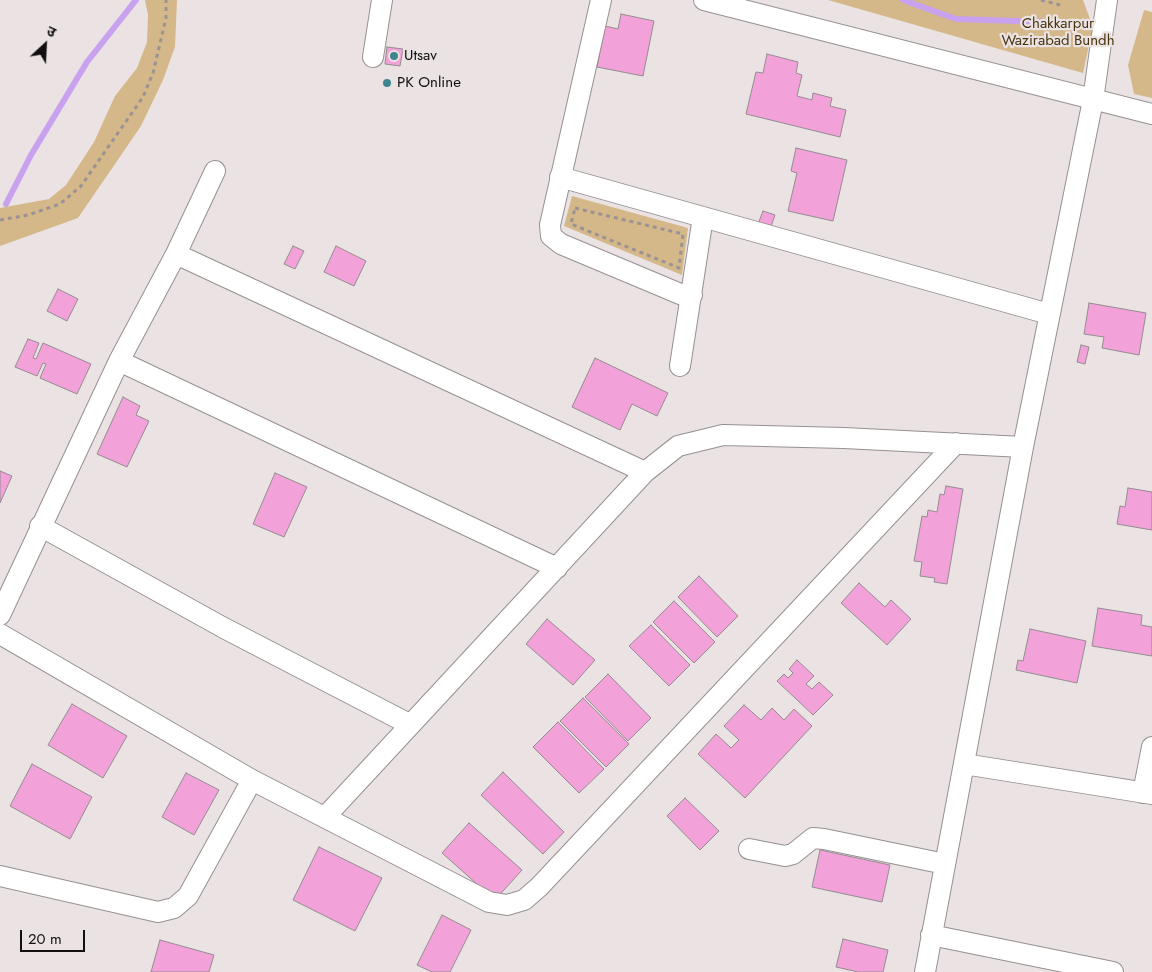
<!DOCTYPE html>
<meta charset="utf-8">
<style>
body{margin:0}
#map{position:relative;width:1152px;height:972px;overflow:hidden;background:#ebe3e3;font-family:Jost,"Noto Sans Devanagari",sans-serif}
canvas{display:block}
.north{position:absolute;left:20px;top:20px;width:50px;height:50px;-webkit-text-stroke:4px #ebe3e3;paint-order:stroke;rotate:25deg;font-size:14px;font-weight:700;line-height:20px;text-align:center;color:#110f0f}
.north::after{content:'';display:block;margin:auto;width:18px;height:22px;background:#110f0f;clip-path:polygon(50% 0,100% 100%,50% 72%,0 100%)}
.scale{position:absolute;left:20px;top:930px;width:65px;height:22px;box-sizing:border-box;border:2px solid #110f0f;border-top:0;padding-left:6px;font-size:15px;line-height:18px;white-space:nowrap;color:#110f0f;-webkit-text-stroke:4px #ebe3e3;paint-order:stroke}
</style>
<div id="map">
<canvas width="1152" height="972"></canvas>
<div class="north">उ</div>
<div class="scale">20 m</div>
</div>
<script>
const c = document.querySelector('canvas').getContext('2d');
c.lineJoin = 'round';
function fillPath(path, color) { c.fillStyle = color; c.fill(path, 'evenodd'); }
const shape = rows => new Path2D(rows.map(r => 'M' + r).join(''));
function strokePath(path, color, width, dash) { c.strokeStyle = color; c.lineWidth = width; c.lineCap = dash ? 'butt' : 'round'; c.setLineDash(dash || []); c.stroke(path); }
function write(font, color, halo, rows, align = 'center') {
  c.font = font + ' Jost,sans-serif'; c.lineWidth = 4.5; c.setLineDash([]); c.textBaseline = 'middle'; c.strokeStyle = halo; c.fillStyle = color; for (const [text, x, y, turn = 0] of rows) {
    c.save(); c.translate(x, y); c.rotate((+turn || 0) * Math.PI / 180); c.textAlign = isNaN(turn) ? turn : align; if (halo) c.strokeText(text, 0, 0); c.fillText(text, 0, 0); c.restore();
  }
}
fillPath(shape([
 [145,0,177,0,175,47,163,80,141,126,78,218,0,246,0,208,49,199,66,185,94,142,115,96,137,68,147,42,148,15],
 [828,0,1083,0,1093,27,1083,73],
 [1144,10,1152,12,1152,98,1134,94,1128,65],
 [572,196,688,228,682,275,564,226]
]), '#d5b889');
strokePath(shape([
 [903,0,956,19,1050,22],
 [6,204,31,155,87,62,136,0]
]), '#c8a1ef', 6);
const building = shape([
 [621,14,654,21,643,76,597,67,605,26,618,29,621,14],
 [387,47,403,49,400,66,385,64,387,47],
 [767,54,798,62,796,73,802,75,797,96,812,100,813,93,832,98,830,106,846,110,840,137,746,114,756,72,763,73,767,54],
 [796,148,847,160,833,221,788,211,797,173,791,171,796,148],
 [763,211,775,215,770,229,758,224,763,211],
 [293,246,304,251,295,269,284,264,293,246],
 [336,246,366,261,354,286,324,272,336,246],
 [58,289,78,299,67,321,47,311,58,289],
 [1089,303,1146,313,1139,355,1102,348,1104,337,1084,334,1089,303],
 [28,339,39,343,33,358,36,359,43,343,91,364,77,394,40,378,46,364,43,363,37,376,15,367,28,339],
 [1081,345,1089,347,1085,364,1077,362,1081,345],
 [595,358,668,393,657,416,632,404,620,430,572,407,595,358],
 [123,397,140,406,136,415,149,421,127,467,97,454,123,397],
 [0,471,12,476,0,503,0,471],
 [275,473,307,487,284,537,253,524,275,473],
 [946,486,963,489,947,584,934,582,935,578,920,576,922,562,914,561,922,516,927,517,928,510,937,512,940,494,944,495,946,486],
 [1128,488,1152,492,1152,530,1117,524,1120,506,1125,507,1128,488],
 [699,576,738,616,717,637,678,597,699,576],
 [859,583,885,607,891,600,911,619,887,645,841,603,859,583],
 [674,601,715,642,694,663,653,622,674,601],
 [1098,608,1142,615,1141,625,1152,627,1152,656,1092,646,1098,608],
 [547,619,595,660,573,685,526,644,547,619],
 [651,625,690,665,669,686,629,646,651,625],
 [1030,629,1086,641,1077,683,1016,670,1018,660,1023,661,1030,629],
 [797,660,814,676,806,684,812,689,819,682,833,695,813,715,777,681,784,674,788,678,793,673,789,669,797,660],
 [608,674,651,718,628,741,585,697,608,674],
 [583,698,629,744,606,767,560,721,583,698],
 [72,704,127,736,103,778,48,745,72,704],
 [744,705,761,720,772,708,784,720,794,709,812,726,745,798,698,754,716,734,731,748,739,740,724,726,744,705],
 [558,722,604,769,579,793,533,747,558,722],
 [32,764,92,797,70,839,10,806,32,764],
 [503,772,564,832,543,854,481,795,503,772],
 [186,773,219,790,194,835,162,817,186,773],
 [685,798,719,831,700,850,667,816,685,798],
 [469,823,522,870,495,900,442,853,469,823],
 [319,847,382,878,355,931,293,900,319,847],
 [820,850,890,865,882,902,812,887,820,850],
 [442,915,471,930,450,972,432,972,417,965,442,915],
 [843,939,888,950,883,972,858,972,836,967,843,939],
 [160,940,214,955,209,972,151,972,160,940]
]);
fillPath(building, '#f2a2d8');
strokePath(building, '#928c90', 1);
const street = shape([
 [601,0,550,225,551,236,561,244,685,296,692,295],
 [704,0,1152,114],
 [373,57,382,0],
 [560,177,1049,314],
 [176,254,215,171],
 [119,361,557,568],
 [680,366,703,217],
 [40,526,224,628,409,724],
 [0,615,119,361,176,254,645,472],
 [0,634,252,780],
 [964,764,1152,794],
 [1143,793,1152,747],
 [325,817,645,472,678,446,723,435,844,438,1023,447],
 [749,849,785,856,793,854,813,838,824,839,945,864],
 [0,876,158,912,174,908,188,896,252,780,489,902,507,905,524,900,539,887,956,443],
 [931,935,1113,972],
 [925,972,1023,447,1093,100,1107,0]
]);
strokePath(street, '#979090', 22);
strokePath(shape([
 [1041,0,1060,5],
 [575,208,683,234,679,268,571,224,575,208],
 [0,220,28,215,60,204,81,186,143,97,153,73,166,18,166,0]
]), '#999393', 3, [4, 4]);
strokePath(street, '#fff', 20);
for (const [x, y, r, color] of [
 [394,56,5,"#3e858e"],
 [387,83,5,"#3e858e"]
]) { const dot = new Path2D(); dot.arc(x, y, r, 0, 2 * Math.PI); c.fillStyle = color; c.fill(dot); strokePath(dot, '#ebe3e3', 2); }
write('15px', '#48340f', '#ebe3e3', [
 ["Chakkarpur",1058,24],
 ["Wazirabad Bundh",1058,41]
]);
write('15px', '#110f0f', '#ebe3e3', [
 ["Utsav",404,56],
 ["PK Online",397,83]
], 'left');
</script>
